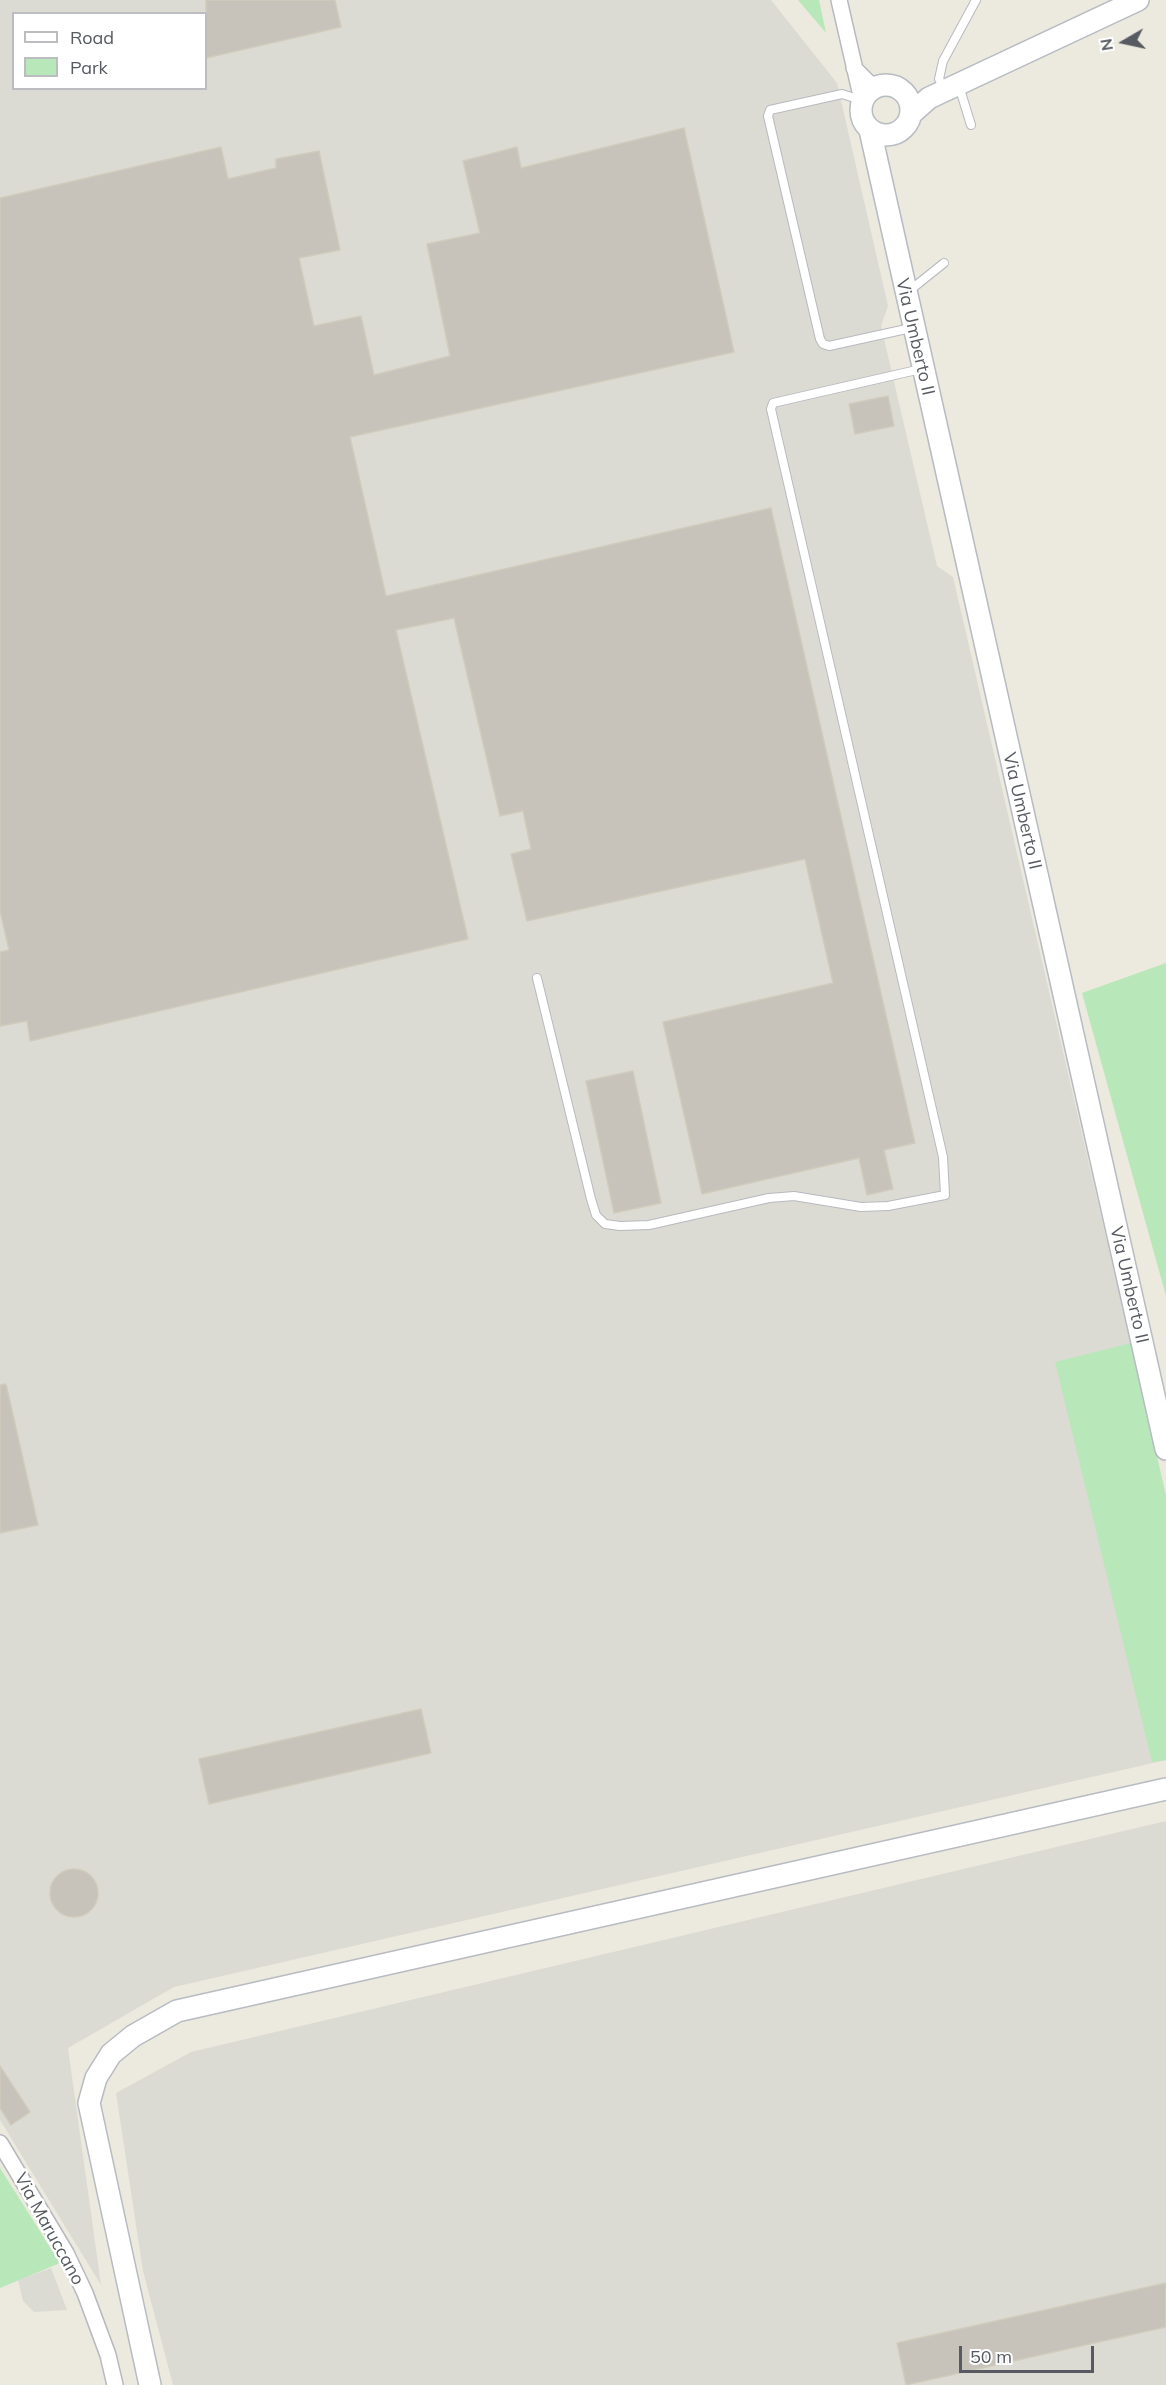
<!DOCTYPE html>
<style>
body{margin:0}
#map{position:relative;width:1166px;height:2385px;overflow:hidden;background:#ece9de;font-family:Mulish,sans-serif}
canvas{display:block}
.legend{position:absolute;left:12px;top:12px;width:195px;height:78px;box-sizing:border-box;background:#fff;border:2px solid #bcbdc0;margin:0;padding:8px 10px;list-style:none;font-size:18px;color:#575b61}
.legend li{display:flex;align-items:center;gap:12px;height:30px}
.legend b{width:30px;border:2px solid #bcbdc0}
.north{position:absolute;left:1094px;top:12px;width:60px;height:60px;-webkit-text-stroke:4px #fff;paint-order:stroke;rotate:261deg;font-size:16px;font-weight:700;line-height:24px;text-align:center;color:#575b61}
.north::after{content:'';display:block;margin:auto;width:21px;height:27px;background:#575b61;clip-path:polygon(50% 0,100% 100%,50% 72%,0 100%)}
.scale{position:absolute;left:959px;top:2346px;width:135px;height:27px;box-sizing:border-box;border:3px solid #575b61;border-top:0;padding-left:8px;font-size:18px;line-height:21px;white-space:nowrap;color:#575b61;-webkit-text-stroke:4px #fff;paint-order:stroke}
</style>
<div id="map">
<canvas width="1166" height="2385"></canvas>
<ul class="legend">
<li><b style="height:8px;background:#fff"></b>Road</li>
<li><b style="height:16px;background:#b8e7b9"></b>Park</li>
</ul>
<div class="north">N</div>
<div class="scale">50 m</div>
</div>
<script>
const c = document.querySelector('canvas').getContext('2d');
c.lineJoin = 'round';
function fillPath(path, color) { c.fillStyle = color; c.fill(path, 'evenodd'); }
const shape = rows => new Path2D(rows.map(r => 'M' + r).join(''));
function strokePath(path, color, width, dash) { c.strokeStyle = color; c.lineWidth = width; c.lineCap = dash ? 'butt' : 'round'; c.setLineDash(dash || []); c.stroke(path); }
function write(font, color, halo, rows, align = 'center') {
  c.font = font + ' Mulish,sans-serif'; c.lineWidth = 5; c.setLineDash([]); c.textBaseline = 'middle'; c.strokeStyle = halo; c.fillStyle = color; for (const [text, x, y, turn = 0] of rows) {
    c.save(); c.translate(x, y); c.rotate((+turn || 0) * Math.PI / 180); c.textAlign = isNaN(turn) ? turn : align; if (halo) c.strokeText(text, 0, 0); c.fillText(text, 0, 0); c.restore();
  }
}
fillPath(shape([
 [0,0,771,0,837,83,888,306,881,326,937,566,953,577,1166,1496,1166,1760,174,1987,68,2048,101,2285,0,2120],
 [14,14,206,14,206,88,14,88],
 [1166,1821,1166,2385,173,2385,143,2271,116,2093,191,2052],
 [51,2268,67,2310,34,2312,23,2301,18,2280]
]), '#dcdbd3');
fillPath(shape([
 [798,0,819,0,826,33],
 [1166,963,1166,1296,1082,993],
 [1131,1343,1166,1496,1166,1760,1152,1762,1055,1362],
 [0,2168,60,2263,0,2288]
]), '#b8e7b9');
const building = shape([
 [206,0,335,0,341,27,206,58,206,0],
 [684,128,734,352,350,437,386,596,771,508,915,1143,884,1150,893,1189,867,1195,859,1158,702,1194,663,1022,833,983,805,859,527,921,511,854,531,849,523,811,500,816,454,618,396,630,468,939,30,1041,27,1021,0,1026,0,952,9,950,0,911,0,198,221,147,228,179,276,168,276,159,319,151,340,250,299,258,314,326,361,316,374,375,450,356,427,244,480,233,463,161,517,147,521,168,684,128],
 [888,396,894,426,855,434,849,404,888,396],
 [633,1071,661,1203,614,1213,586,1081,633,1071],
 [6,1384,38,1525,0,1533,0,1385,6,1384],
 [421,1709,431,1753,209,1804,199,1759,421,1709],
 '50 1893a24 24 0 1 1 48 0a24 24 0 1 1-48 0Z',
 [0,2066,30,2112,11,2125,0,2108,0,2066],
 [1166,2283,1166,2327,906,2385,897,2343,1166,2283]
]);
fillPath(building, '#c7c3bb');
strokePath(building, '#d1cbbc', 1.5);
const lane = shape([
 [959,86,971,125],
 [944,88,939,79,943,61,976,0],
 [861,100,842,94,770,110,768,116,820,339,823,344,829,346,911,328],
 [909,291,944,263],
 [537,978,591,1199,596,1215,605,1224,620,1226,649,1225,769,1198,794,1196,861,1207,888,1206,945,1195,943,1157,771,409,773,403,921,369]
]);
const street = shape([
 [839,0,862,100],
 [854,68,874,88],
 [0,2143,66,2253,85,2293,108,2355,115,2385]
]);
const secondary = shape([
 '861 110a25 25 0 1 1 50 0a25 25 0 1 1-50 0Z',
 [911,114,929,98,1138,0],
 [870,130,1166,1449],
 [150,2385,89,2103,96,2078,111,2054,133,2036,177,2011,1166,1789]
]);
strokePath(lane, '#b7b9bf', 10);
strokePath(street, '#b7b9bf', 18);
strokePath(secondary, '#b7bbc2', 24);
strokePath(lane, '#fff', 8);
strokePath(street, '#fff', 15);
strokePath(secondary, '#fff', 21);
write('18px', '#575b61', '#fff', [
 ["Via Umberto II",915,337,77],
 ["Via Umberto II",1022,811,77],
 ["Via Umberto II",1129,1285,77],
 ["Via Maruccano",49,2229,61]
]);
</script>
